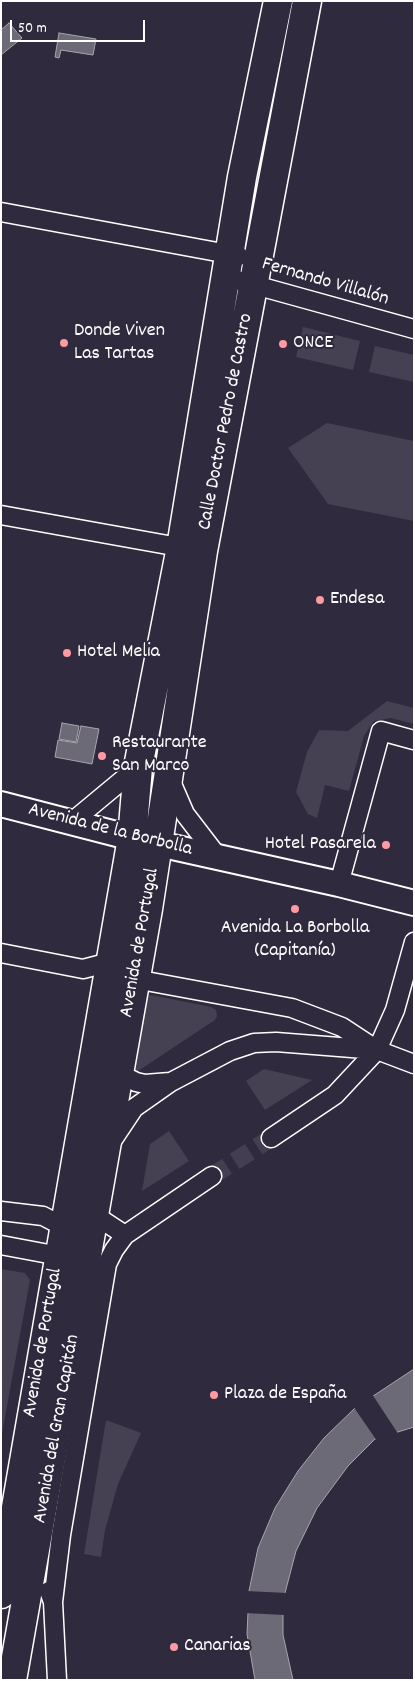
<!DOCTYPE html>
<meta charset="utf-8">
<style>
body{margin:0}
#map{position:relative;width:415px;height:1681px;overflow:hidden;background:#2f2a3d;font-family:Dekko,sans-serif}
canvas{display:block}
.frame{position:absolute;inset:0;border:2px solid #fff;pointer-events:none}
.scale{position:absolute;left:10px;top:20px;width:135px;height:22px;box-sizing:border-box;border:2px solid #fff;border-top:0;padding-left:6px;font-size:15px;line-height:18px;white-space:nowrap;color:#fff;-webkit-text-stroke:4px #2f2a3d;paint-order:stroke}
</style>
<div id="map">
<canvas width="415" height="1681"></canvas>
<div class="frame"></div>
<div class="scale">50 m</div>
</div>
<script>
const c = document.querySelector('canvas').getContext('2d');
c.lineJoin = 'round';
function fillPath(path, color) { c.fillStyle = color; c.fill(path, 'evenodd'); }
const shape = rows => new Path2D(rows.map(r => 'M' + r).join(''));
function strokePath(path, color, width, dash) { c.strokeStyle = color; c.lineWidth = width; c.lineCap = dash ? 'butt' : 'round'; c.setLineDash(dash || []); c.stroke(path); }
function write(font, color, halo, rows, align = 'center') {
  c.font = font + ' Dekko,sans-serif'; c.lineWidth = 4; c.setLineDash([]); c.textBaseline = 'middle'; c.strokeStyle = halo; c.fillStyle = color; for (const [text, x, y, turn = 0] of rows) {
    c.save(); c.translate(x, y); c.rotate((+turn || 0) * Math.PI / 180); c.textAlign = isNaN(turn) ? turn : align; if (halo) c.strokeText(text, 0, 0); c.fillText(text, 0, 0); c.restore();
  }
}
fillPath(shape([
 [303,327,360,341,353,370,296,357],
 [375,346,414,355,414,382,369,372],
 [327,423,414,441,414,521,328,504,288,448],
 [387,701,414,708,414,724,391,718,374,721,364,736,349,791,325,785,317,818,308,814,296,792,307,752,319,730,348,731],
 [151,995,211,1007,216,1010,217,1016,215,1020,135,1073,132,1072,146,997],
 [264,1069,312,1080,265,1110,246,1081],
 [169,1131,189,1161,142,1191,150,1144],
 [1,1269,25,1273,30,1280,1,1439],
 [106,1420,141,1433,118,1484,105,1530,101,1557,84,1554]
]), '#464152');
const water = shape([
 [9,23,22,38,1,55,1,30,9,23],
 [59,33,96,39,93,55,61,50,59,58,55,57,59,33],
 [62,723,79,726,76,742,59,739,62,723],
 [81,726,99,729,92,764,55,757,58,740,77,743,81,726],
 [414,1369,414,1427,375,1439,348,1466,317,1508,296,1551,285,1593,283,1615,283,1635,293,1680,255,1680,247,1634,249,1591,258,1548,275,1508,298,1471,324,1438,355,1408,414,1369]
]);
fillPath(water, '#6d6a77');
strokePath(water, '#a7a6ad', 1);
fillPath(shape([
 [372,1394,397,1432,398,1435,377,1441,353,1406],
 [246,1591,287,1593,285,1615,244,1613]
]), '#2f2a3d');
strokePath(shape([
 [212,1176,271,1138]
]), '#443f50', 18, [18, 9]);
const street = shape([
 [1,212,239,256],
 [226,277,414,329],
 [1,515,190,549],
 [169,777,185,814,218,857],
 [73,821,138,767],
 [339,884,381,731,414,740],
 [1,953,83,969,110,962],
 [135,979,292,1008,342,1027,377,1050,414,1064],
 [116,1065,126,1077,136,1082,145,1084,170,1082],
 [271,1138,335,1095,377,1050,395,1010,414,942],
 [112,1141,134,1108,171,1082,230,1051,254,1043,276,1042,377,1050],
 [90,1208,93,1214,125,1235],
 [1,1211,43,1216,72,1231],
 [1,1245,70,1258],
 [49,1591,53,1602,57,1680],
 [53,1602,61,1535,107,1264,114,1250,125,1235,212,1176]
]);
const secondary = shape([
 [1,804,132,838,339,884,414,903]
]);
const primary = shape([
 [1,1594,132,838,138,767,181,547,242,177,278,1],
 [12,1680,148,909,203,551,307,1]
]);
strokePath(street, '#fff', 21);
strokePath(secondary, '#fff', 28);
strokePath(primary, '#fff', 31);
strokePath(street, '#2f2a3d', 18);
strokePath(secondary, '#2f2a3d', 24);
strokePath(primary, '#2f2a3d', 28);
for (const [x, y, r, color] of [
 [64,343,5,"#ff9aa2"],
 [283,344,5,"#ff9aa2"],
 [320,600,5,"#ff9aa2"],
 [67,653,5,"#ff9aa2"],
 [102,756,5,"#ff9aa2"],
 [386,845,5,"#ff9aa2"],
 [295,909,5,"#ff9aa2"],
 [214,1395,5,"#ff9aa2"],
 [174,1647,5,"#ff9aa2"]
]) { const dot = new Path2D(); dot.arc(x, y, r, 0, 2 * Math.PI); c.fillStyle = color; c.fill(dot); strokePath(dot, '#2f2a3d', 2); }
write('20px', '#fff', '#2f2a3d', [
 ["Fernando Villalón",325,283,16],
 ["Calle Doctor Pedro de Castro",227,422,-79],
 ["Avenida de la Borbolla",110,831,14],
 ["Avenida de Portugal",141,943,-80],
 ["Avenida de Portugal",44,1343,-80],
 ["Avenida del Gran Capitán",58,1429,-80]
]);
write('20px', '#fff', '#2f2a3d', [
 ["Donde Viven",74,332],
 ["Las Tartas",74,355],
 ["ONCE",293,344],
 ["Endesa",330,600],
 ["Hotel Melia",77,653],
 ["Restaurante",112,744],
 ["San Marco",112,767],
 ["Hotel Pasarela",376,845,"right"],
 ["Avenida La Borbolla",295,929,"center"],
 ["(Capitanía)",295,952,"center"],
 ["Plaza de España",224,1395],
 ["Canarias",184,1647]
], 'left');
</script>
